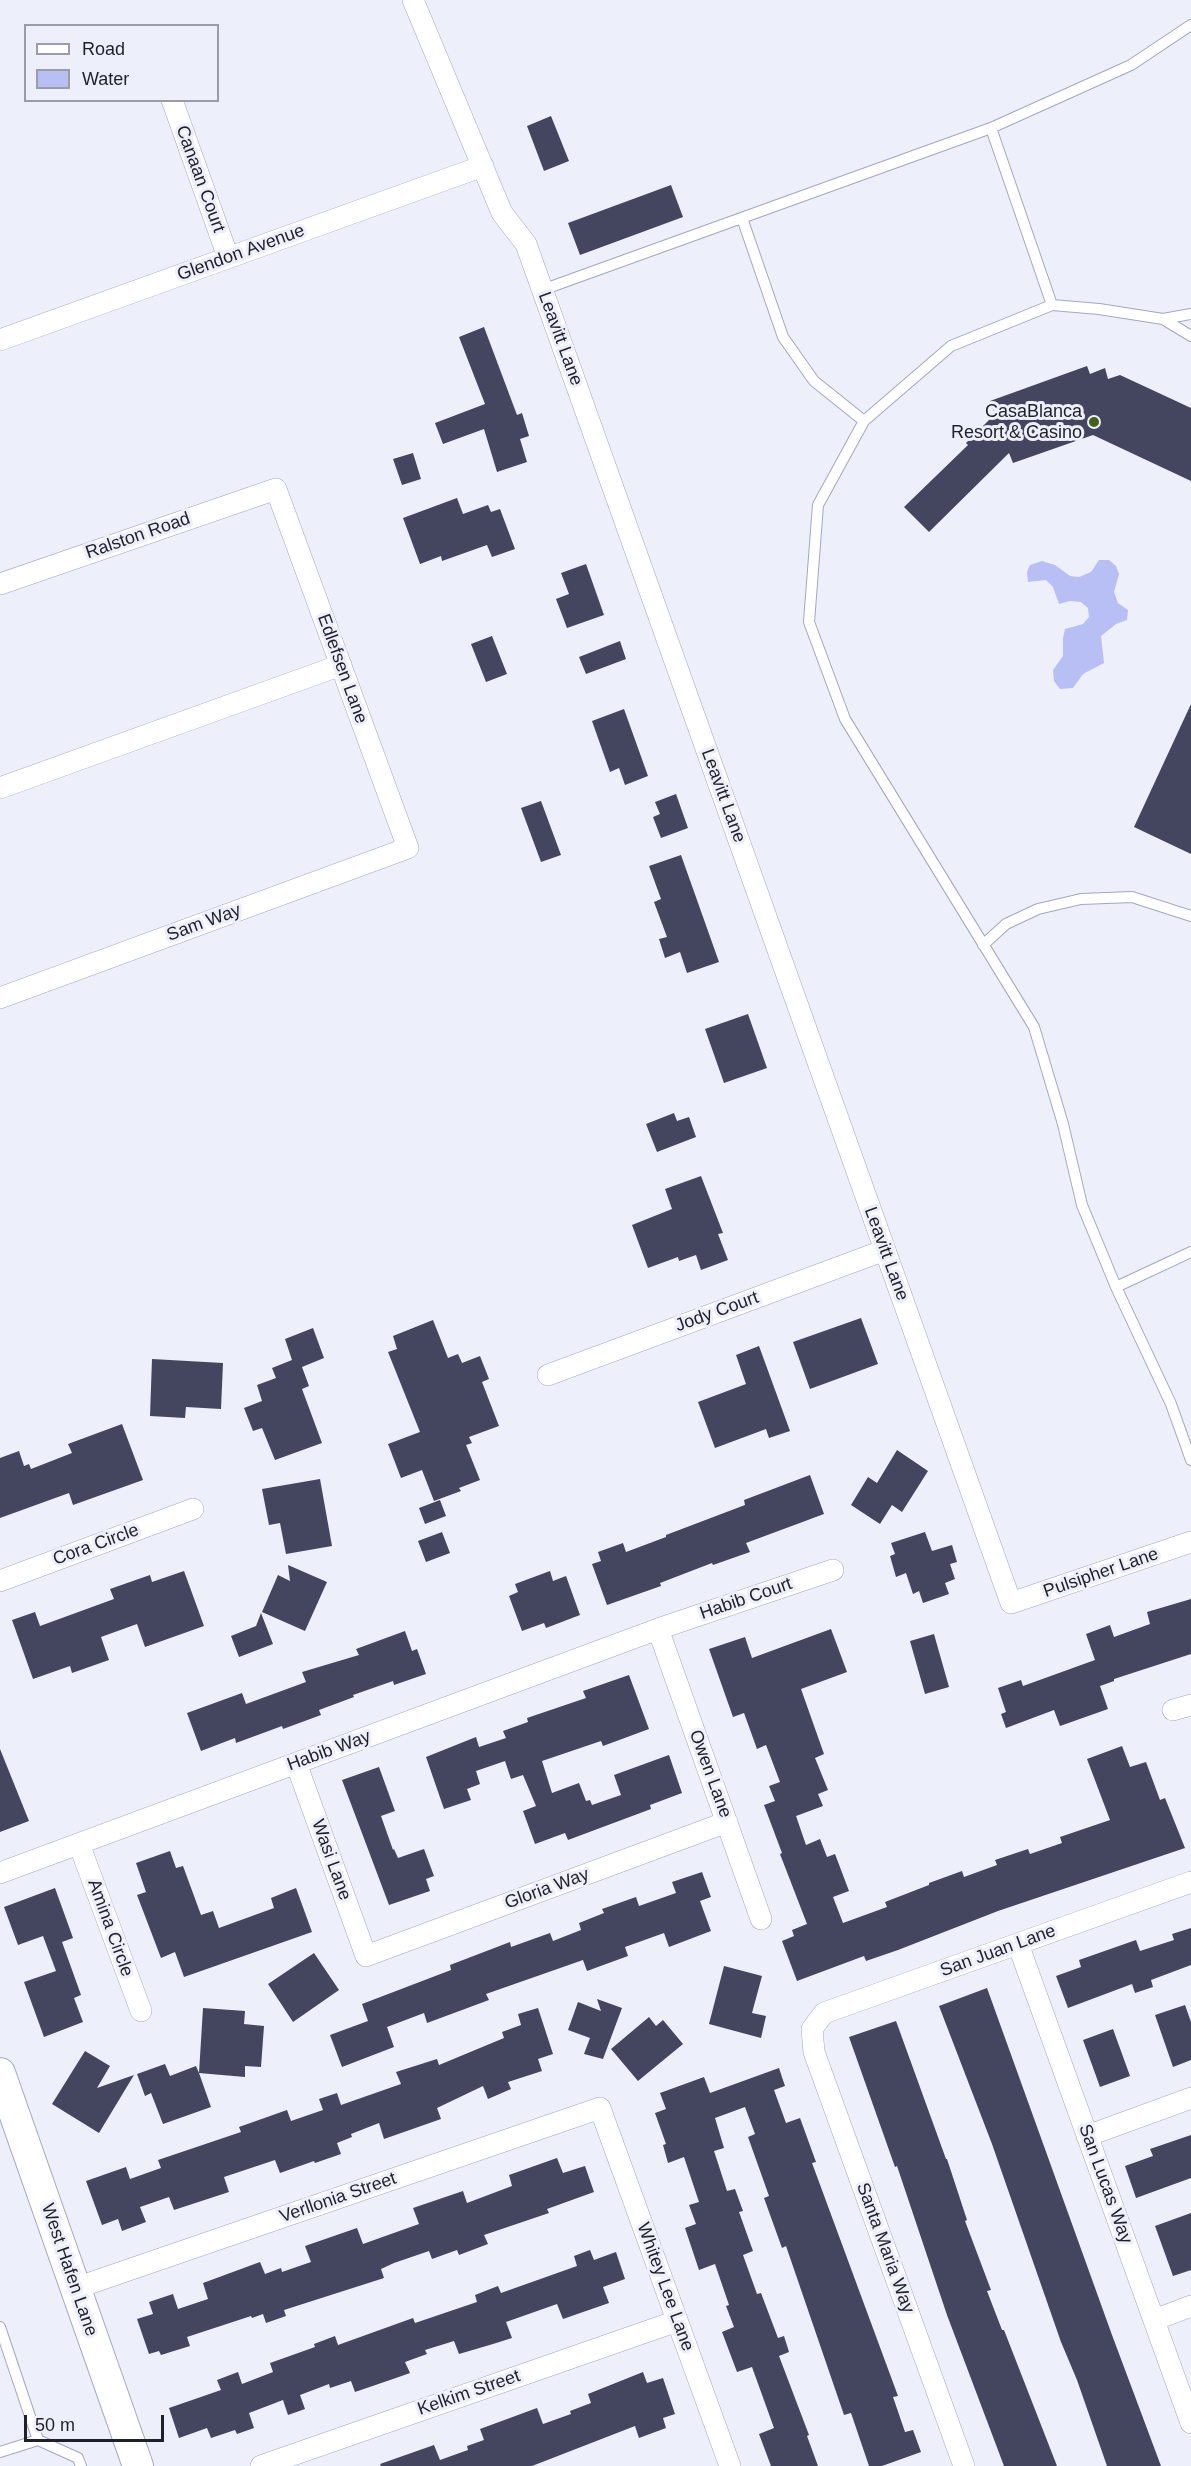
<!DOCTYPE html>
<style>
body{margin:0}
#map{position:relative;width:1191px;height:2466px;overflow:hidden;background:#edeffb;font-family:Helvetica,sans-serif}
canvas{display:block}
.legend{position:absolute;left:24px;top:24px;width:195px;height:78px;box-sizing:border-box;background:#edeffb;border:2px solid #9a9ca7;margin:0;padding:8px 10px;list-style:none;font-size:18px;color:#1e202a}
.legend li{display:flex;align-items:center;gap:12px;height:30px}
.legend b{width:30px;border:2px solid #9a9ca7}
.scale{position:absolute;left:24px;top:2415px;width:140px;height:27px;box-sizing:border-box;border:3px solid #1e202a;border-top:0;padding-left:8px;font-size:18px;line-height:21px;white-space:nowrap;color:#1e202a;-webkit-text-stroke:4px #edeffb;paint-order:stroke}
</style>
<div id="map">
<canvas width="1191" height="2466"></canvas>
<ul class="legend">
<li><b style="height:8px;background:#fff"></b>Road</li>
<li><b style="height:16px;background:#b7bff5"></b>Water</li>
</ul>
<div class="scale">50 m</div>
</div>
<script>
const c = document.querySelector('canvas').getContext('2d');
c.lineJoin = 'round';
function fillPath(path, color) { c.fillStyle = color; c.fill(path, 'evenodd'); }
const shape = rows => new Path2D(rows.map(r => 'M' + r).join(''));
function strokePath(path, color, width, dash) { c.strokeStyle = color; c.lineWidth = width; c.lineCap = dash ? 'butt' : 'round'; c.setLineDash(dash || []); c.stroke(path); }
function write(font, color, halo, rows, align = 'center') {
  c.font = font + ' Helvetica,sans-serif'; c.lineWidth = 6; c.setLineDash([]); c.textBaseline = 'middle'; c.strokeStyle = halo; c.fillStyle = color; for (const [text, x, y, turn = 0] of rows) {
    c.save(); c.translate(x, y); c.rotate((+turn || 0) * Math.PI / 180); c.textAlign = isNaN(turn) ? turn : align; if (halo) c.strokeText(text, 0, 0); c.fillText(text, 0, 0); c.restore();
  }
}
fillPath(shape([
 [1099,560,1109,560,1116,566,1119,574,1114,592,1118,603,1128,610,1127,620,1116,624,1101,636,1104,663,1083,674,1073,688,1060,689,1054,681,1053,670,1063,656,1063,638,1065,629,1083,624,1089,617,1088,608,1081,602,1070,601,1059,604,1053,587,1046,580,1028,582,1027,572,1030,565,1042,561,1055,565,1070,576,1079,577,1091,572]
]), '#b7bff5');
fillPath(shape([
 [551,116,569,161,544,171,527,126],
 [671,185,683,217,580,255,568,223],
 [484,327,517,415,522,413,529,436,520,439,527,462,497,472,484,429,443,444,435,423,485,404,459,337],
 [1087,366,1090,374,1105,368,1108,379,1120,375,1191,408,1191,481,1093,435,1013,463,1009,453,929,532,904,507,968,445,966,443,995,414,990,401],
 [413,453,421,479,402,485,393,459],
 [457,498,463,514,488,505,491,512,500,509,515,549,492,557,487,545,442,561,441,556,420,564,403,518],
 [586,564,604,615,567,628,556,599,569,594,561,573],
 [492,636,507,674,486,682,471,644],
 [620,641,626,659,586,674,579,657],
 [1191,704,1191,854,1134,827],
 [624,709,648,776,625,785,619,768,610,772,592,721],
 [676,794,688,828,661,838,653,817,660,814,655,802],
 [541,801,561,855,541,862,521,808],
 [681,855,719,962,687,973,680,952,665,958,659,939,667,937,654,902,661,899,649,866],
 [748,1014,767,1068,724,1083,705,1029],
 [674,1113,677,1121,689,1117,696,1137,657,1152,646,1124],
 [701,1176,723,1233,718,1234,728,1260,701,1270,696,1255,679,1261,678,1257,648,1268,632,1225,672,1209,665,1189],
 [861,1318,878,1364,810,1389,793,1342],
 [433,1320,448,1358,458,1354,462,1363,480,1356,489,1379,482,1382,499,1426,469,1437,472,1443,466,1445,480,1480,459,1488,461,1491,434,1501,422,1470,401,1478,388,1444,420,1432,388,1352,397,1349,393,1336],
 [313,1328,324,1358,302,1367,309,1386,302,1389,322,1443,275,1460,262,1428,253,1431,244,1408,262,1401,257,1385,276,1378,272,1368,292,1360,285,1339],
 [759,1346,790,1431,769,1438,766,1429,715,1448,698,1402,746,1384,736,1355],
 [152,1359,223,1363,221,1409,186,1407,185,1418,150,1416],
 [122,1424,143,1480,73,1505,69,1493,0,1518,0,1458,19,1451,24,1466,29,1464,31,1469,72,1453,68,1444],
 [897,1450,928,1471,902,1512,892,1505,880,1524,851,1505,868,1477,877,1483],
 [810,1475,824,1514,746,1543,750,1552,713,1565,712,1563,660,1583,661,1586,607,1605,592,1564,601,1561,598,1552,623,1543,626,1552,666,1537,666,1535,745,1505,744,1500],
 [320,1479,332,1546,286,1554,280,1523,269,1525,262,1489],
 [440,1500,446,1516,425,1524,419,1508],
 [442,1532,450,1553,426,1562,418,1541],
 [925,1532,932,1551,952,1545,957,1562,950,1564,955,1579,945,1583,949,1594,923,1603,919,1591,913,1594,906,1573,896,1577,890,1556,895,1554,891,1543],
 [288,1565,327,1582,305,1631,262,1612,278,1575,290,1581],
 [184,1571,204,1626,145,1647,137,1624,101,1637,109,1660,72,1673,70,1666,33,1679,12,1620,35,1612,40,1626,114,1599,110,1589,150,1575,152,1582],
 [550,1571,553,1581,566,1576,580,1615,546,1628,544,1623,522,1631,509,1596,518,1592,515,1584],
 [1191,1599,1191,1654,1114,1679,1114,1681,1100,1686,1108,1709,1060,1726,1054,1710,1006,1728,1001,1714,1006,1712,998,1688,1021,1680,1023,1686,1095,1660,1086,1634,1110,1625,1114,1637,1150,1624,1147,1612],
 [261,1613,273,1644,239,1657,231,1636,256,1626],
 [831,1629,847,1672,801,1689,824,1754,815,1758,828,1790,818,1794,823,1806,796,1816,806,1845,820,1839,827,1857,835,1854,849,1891,833,1897,843,1923,887,1907,885,1902,929,1885,929,1883,962,1871,964,1877,997,1865,995,1860,1028,1849,1030,1854,1062,1843,1060,1837,1110,1820,1087,1759,1122,1746,1130,1767,1146,1762,1160,1800,1165,1798,1185,1848,998,1911,898,1950,866,1961,864,1956,797,1981,782,1941,794,1936,792,1930,807,1924,780,1854,782,1853,764,1805,775,1801,769,1786,780,1782,766,1745,757,1749,744,1713,733,1717,709,1649,745,1637,752,1658],
 [405,1631,412,1651,417,1649,426,1674,394,1685,393,1681,353,1695,354,1697,319,1710,321,1715,283,1729,282,1726,236,1743,235,1738,201,1751,187,1713,242,1693,246,1704,306,1682,302,1672,359,1655,356,1649],
 [934,1634,949,1687,925,1694,910,1641],
 [629,1675,649,1729,603,1746,601,1741,542,1761,552,1793,579,1783,586,1801,590,1800,592,1805,621,1795,614,1775,669,1755,682,1793,650,1805,651,1809,568,1840,565,1833,535,1844,523,1811,536,1806,523,1775,511,1779,505,1761,476,1771,480,1784,467,1789,471,1800,444,1809,426,1757,476,1737,479,1747,506,1738,503,1731,528,1722,527,1718,586,1698,583,1691],
 [0,1749,29,1821,0,1832],
 [379,1767,395,1811,381,1816,393,1850,394,1849,398,1858,424,1849,434,1876,426,1879,430,1891,389,1905,342,1780],
 [170,1851,176,1868,183,1866,201,1915,213,1911,219,1928,274,1908,271,1898,296,1888,312,1932,184,1977,175,1952,161,1958,137,1895,146,1892,136,1863],
 [702,1872,711,1897,700,1901,711,1931,669,1947,664,1933,625,1947,628,1956,587,1971,583,1960,486,1994,489,2000,427,2023,424,2013,387,2027,394,2047,342,2067,330,2035,368,2021,362,2004,451,1970,450,1965,510,1942,511,1947,550,1933,553,1941,581,1930,579,1923,604,1913,602,1909,636,1897,639,1906,676,1893,672,1882],
 [55,1888,73,1938,62,1942,81,1995,74,1998,83,2022,44,2037,24,1982,56,1971,43,1936,18,1945,4,1907],
 [1191,1928,1191,1965,1151,1980,1153,1987,1135,1993,1132,1984,1068,2008,1056,1976,1081,1967,1079,1960,1136,1940,1140,1951,1174,1940,1172,1934],
 [314,1953,339,1990,293,2022,268,1984],
 [724,1966,762,1976,752,2013,766,2016,761,2038,709,2024],
 [987,1988,1112,2335,1161,2466,1107,2466,1077,2380,1061,2342,992,2144,939,2006],
 [597,1999,622,2008,603,2059,584,2054,590,2038,568,2030,578,2002,601,2011],
 [1185,2005,1191,2022,1191,2060,1173,2067,1155,2015],
 [203,2008,245,2011,244,2024,264,2026,261,2067,245,2066,245,2077,199,2073,211,2107,163,2124,151,2093,145,2096,137,2074,165,2064,170,2076,196,2066,199,2073],
 [538,2008,553,2054,538,2059,542,2071,508,2082,511,2089,488,2099,483,2086,437,2108,441,2119,384,2139,379,2123,351,2134,352,2137,337,2143,341,2154,315,2163,314,2161,280,2173,275,2160,224,2177,229,2192,174,2210,169,2197,140,2207,146,2222,122,2231,118,2219,102,2225,86,2181,126,2167,130,2179,161,2168,158,2160,241,2132,239,2127,287,2110,291,2121,323,2110,319,2099,337,2093,341,2105,401,2084,396,2072,437,2059,439,2065,504,2038,502,2032,521,2025,518,2014],
 [649,2017,656,2026,663,2020,683,2044,638,2081,611,2049],
 [896,2021,946,2159,947,2159,967,2220,965,2221,991,2290,987,2291,1002,2330,1004,2330,1057,2466,1004,2466,947,2315,897,2166,895,2167,849,2037],
 [1113,2029,1130,2076,1100,2087,1083,2040],
 [85,2051,110,2066,97,2088,134,2075,99,2133,52,2104],
 [779,2068,785,2086,774,2090,786,2123,800,2118,816,2162,812,2163,898,2396,893,2397,905,2432,913,2430,921,2452,882,2466,869,2466,851,2413,844,2415,786,2246,782,2248,764,2198,769,2196,748,2137,755,2134,745,2107,715,2118,724,2148,714,2151,727,2191,735,2189,743,2211,739,2212,753,2251,743,2255,757,2294,761,2293,778,2338,784,2336,789,2352,779,2356,809,2435,807,2436,818,2466,771,2466,759,2434,774,2428,752,2367,737,2372,722,2332,734,2327,726,2306,729,2305,715,2264,699,2270,685,2228,696,2224,689,2205,699,2202,684,2157,668,2163,663,2145,666,2144,655,2113,666,2109,660,2093,704,2077,710,2093],
 [1191,2135,1191,2178,1136,2198,1125,2166,1153,2156,1150,2149],
 [557,2158,563,2173,585,2166,594,2192,547,2209,549,2213,484,2235,488,2244,459,2255,457,2250,432,2259,429,2251,394,2263,381,2269,384,2278,284,2310,286,2316,266,2323,263,2314,252,2318,251,2316,187,2337,190,2346,161,2355,159,2351,149,2354,137,2319,153,2314,149,2302,173,2294,178,2309,208,2299,203,2283,260,2262,265,2274,281,2268,282,2272,311,2262,305,2246,357,2228,363,2244,419,2224,413,2208,463,2191,467,2203,512,2186,509,2175],
 [1191,2213,1191,2270,1173,2276,1155,2226],
 [590,2250,594,2260,616,2252,625,2279,603,2287,609,2303,563,2319,557,2304,506,2322,512,2338,493,2344,459,2354,454,2341,425,2350,427,2354,405,2362,410,2373,393,2379,355,2392,351,2381,330,2388,329,2384,300,2395,305,2409,288,2415,283,2400,249,2413,254,2428,237,2434,235,2430,211,2438,207,2428,179,2438,169,2408,221,2390,217,2380,238,2372,242,2384,273,2372,270,2363,315,2347,314,2344,335,2336,338,2345,413,2318,415,2323,477,2302,475,2295,498,2286,501,2293,577,2266,574,2256],
 [643,2372,647,2383,663,2378,675,2414,663,2418,666,2428,639,2438,635,2426,532,2466,381,2466,380,2464,434,2445,440,2460,468,2450,467,2446,484,2440,480,2429,537,2408,543,2424,571,2414,570,2411,591,2403,588,2394]
]), '#43465e');
const service = shape([
 [991,128,1052,305],
 [742,218,783,337,814,381,864,421],
 [542,290,991,128,1131,65,1191,25],
 [1191,314,1163,319,1099,309,1052,305,951,346,864,421,818,505,809,622,845,719,1034,1027,1063,1124,1082,1205,1116,1287,1171,1404,1191,1460],
 [1163,319,1191,336],
 [983,945,1006,924,1038,909,1081,899,1132,897,1191,916],
 [1116,1287,1191,1252],
 [0,2327,38,2440],
 [0,2452,38,2440,78,2458,81,2466]
]);
const minor = shape([
 [413,0,502,213,526,244,1011,1603,1191,1542],
 [172,100,228,257],
 [0,340,483,166],
 [0,584,276,489,408,848,0,998],
 [0,788,341,665],
 [548,1375,885,1250],
 [0,1581,193,1509],
 [658,1629,761,1919],
 [1173,1710,1191,1705],
 [296,1763,366,1956,727,1822],
 [79,1844,141,2011],
 [0,1873,658,1629,833,1570],
 [1018,1944,1191,2423],
 [1087,2136,1191,2098],
 [76,2288,600,2108,730,2466],
 [1154,2320,1191,2306],
 [261,2466,677,2321],
 [964,2466,814,2052,812,2029,824,2013,1191,1882]
]);
const secondary = shape([
 [0,2073,138,2466]
]);
strokePath(service, '#a2a7c3', 12);
strokePath(minor, '#a2a7c3', 22);
strokePath(secondary, '#a2a7c3', 32);
strokePath(service, '#fff', 10);
strokePath(minor, '#fff', 21);
strokePath(secondary, '#fff', 30);
for (const [x, y, r, color] of [
 [1094,422,6,"#456112"]
]) { const dot = new Path2D(); dot.arc(x, y, r, 0, 2 * Math.PI); c.fillStyle = color; c.fill(dot); strokePath(dot, '#edeffb', 2); }
write('18px', '#1e202a', '#edeffb', [
 ["Canaan Court",200,179,70],
 ["Glendon Avenue",241,253,-20],
 ["Leavitt Lane",560,339,70],
 ["Ralston Road",138,536,-19],
 ["Edlefsen Lane",342,669,70],
 ["Leavitt Lane",723,796,70],
 ["Sam Way",204,923,-20],
 ["Leavitt Lane",886,1254,70],
 ["Jody Court",717,1312,-20],
 ["Cora Circle",96,1545,-20],
 ["Pulsipher Lane",1101,1573,-19],
 ["Habib Court",746,1599,-19],
 ["Habib Way",329,1751,-20],
 ["Owen Lane",710,1774,70],
 ["Wasi Lane",331,1860,70],
 ["Gloria Way",547,1889,-20],
 ["Amina Circle",110,1928,70],
 ["San Juan Lane",998,1951,-20],
 ["San Lucas Way",1105,2184,70],
 ["Verllonia Street",338,2198,-19],
 ["Santa Maria Way",885,2248,70],
 ["West Hafen Lane",69,2270,71],
 ["Whitey Lee Lane",665,2287,70],
 ["Kelkim Street",469,2393,-19]
]);
write('18px', '#1e202a', '#edeffb', [
 ["CasaBlanca",1082,412],
 ["Resort & Casino",1082,433]
], 'right');
</script>
